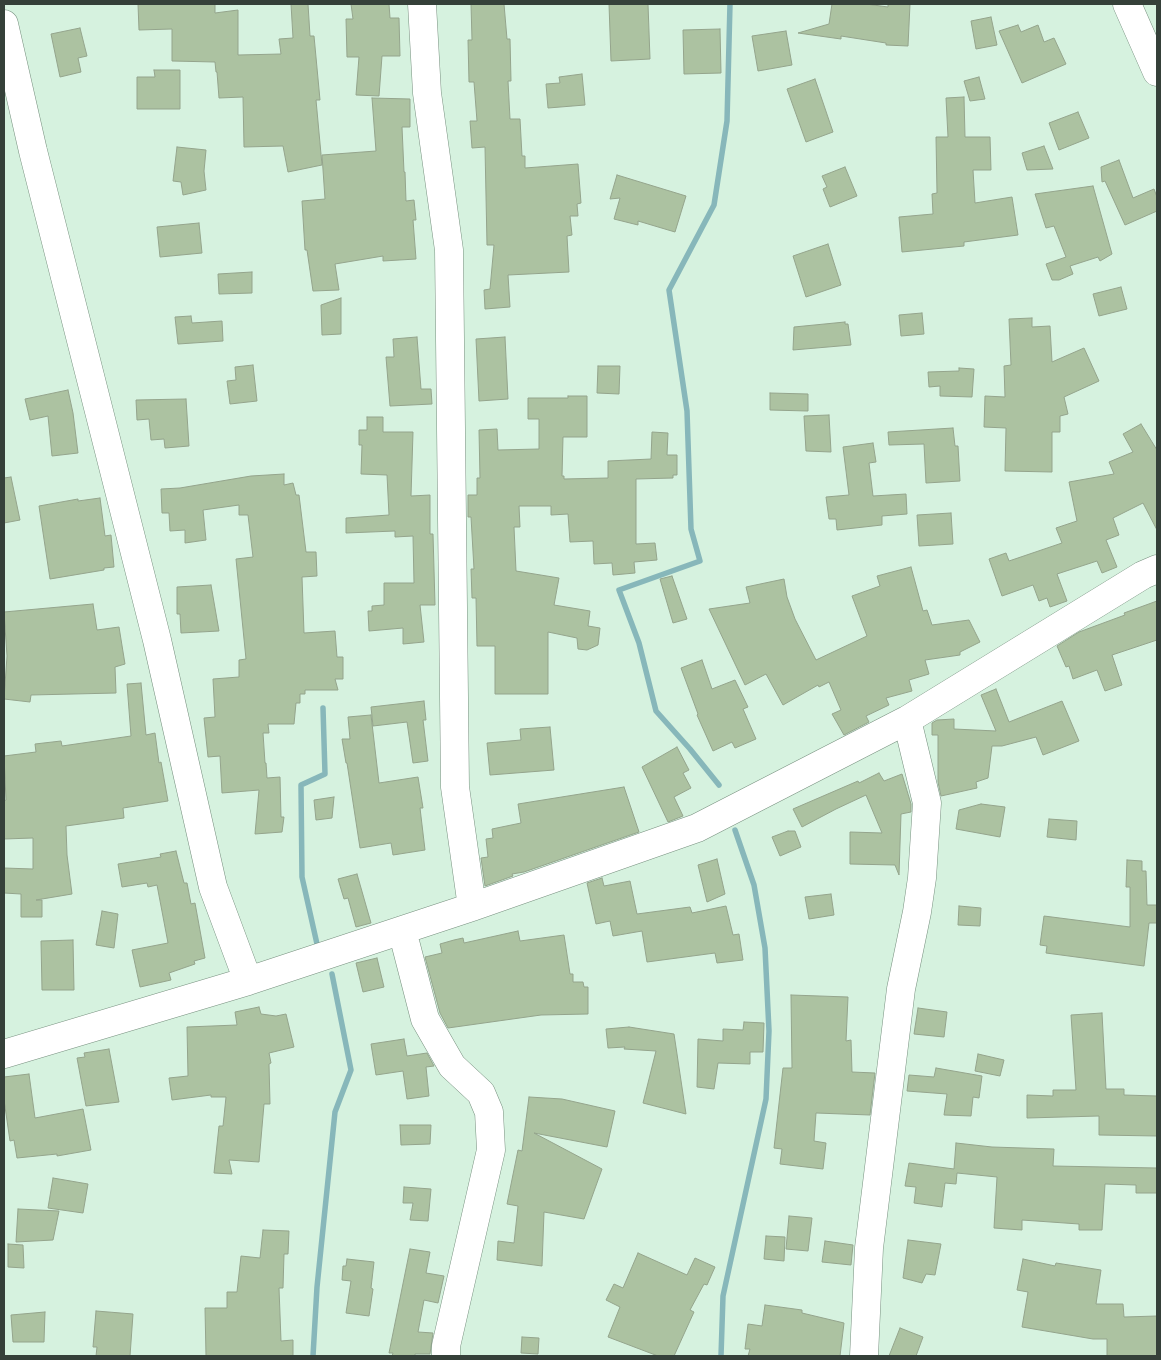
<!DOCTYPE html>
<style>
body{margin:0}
#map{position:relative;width:1161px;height:1360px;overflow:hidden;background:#d6f2df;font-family:Lato,sans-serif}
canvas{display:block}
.frame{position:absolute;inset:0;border:5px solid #354039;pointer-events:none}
</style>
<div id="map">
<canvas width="1161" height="1360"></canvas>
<div class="frame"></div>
</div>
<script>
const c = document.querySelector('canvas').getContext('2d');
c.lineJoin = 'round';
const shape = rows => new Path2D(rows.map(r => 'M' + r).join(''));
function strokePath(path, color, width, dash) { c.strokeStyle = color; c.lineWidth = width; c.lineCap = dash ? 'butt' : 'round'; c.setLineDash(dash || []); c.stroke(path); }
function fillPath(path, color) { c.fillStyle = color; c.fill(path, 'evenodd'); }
strokePath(shape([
 [719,785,690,749,656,711,639,643,619,590,700,561,691,529,687,411,669,290,714,205,727,121,730,4],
 [317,944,302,877,301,785,325,774,323,708],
 [313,1356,317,1287,335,1112,351,1070,332,974],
 [721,1356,723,1296,766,1099,769,1031,765,948,754,885,735,830]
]), '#87b7ba', 5.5);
const building = shape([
 [138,4,215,4,215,13,238,10,238,55,281,54,279,39,293,38,291,4,308,4,310,36,314,36,320,100,316,100,322,165,288,172,283,146,244,147,243,97,219,98,217,72,216,72,215,62,172,61,172,29,139,30,138,4],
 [351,4,389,4,390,18,399,18,400,56,382,56,379,96,356,95,359,57,347,57,346,19,353,19,351,4],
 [471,4,504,4,507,39,510,39,511,81,508,81,510,119,520,119,522,156,525,156,525,168,578,164,581,203,577,204,578,216,570,216,572,235,567,236,569,272,508,275,510,307,485,309,484,290,490,289,494,245,487,245,485,147,472,148,470,121,477,121,474,82,469,82,468,40,472,40,471,4],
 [609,4,648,4,650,59,611,61,609,4],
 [832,4,866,4,888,7,888,4,910,4,908,46,886,45,886,43,841,36,841,39,798,33,829,24,832,4],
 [991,17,997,45,976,49,971,21,991,17],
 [1018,25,1021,32,1038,25,1044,42,1054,38,1066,64,1022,83,999,31,1018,25],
 [80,28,87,56,78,58,81,72,60,77,51,34,80,28],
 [720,29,721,73,684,74,683,30,720,29],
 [786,31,792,65,758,71,752,36,786,31],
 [154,70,180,70,180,109,137,109,137,77,155,77,154,70],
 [582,74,585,105,548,108,546,84,560,83,559,77,582,74],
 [979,77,985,99,970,101,964,81,979,77],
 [815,79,833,132,806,142,787,89,815,79],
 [964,97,965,137,990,137,991,170,973,170,975,203,1012,197,1018,235,964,242,964,246,902,252,899,217,933,214,932,194,937,193,936,137,948,137,946,98,964,97],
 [372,98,410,99,410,127,402,127,404,172,405,172,406,201,414,200,416,220,413,220,416,259,383,261,383,256,335,264,339,290,313,291,307,250,305,250,302,201,325,199,322,155,376,151,372,98],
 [1078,112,1089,138,1059,150,1049,123,1078,112],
 [1044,146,1053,169,1027,170,1022,153,1044,146],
 [177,147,206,150,204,171,206,190,183,195,181,182,173,181,177,147],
 [1119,160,1133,198,1154,189,1157,197,1157,211,1125,225,1105,181,1102,182,1101,167,1119,160],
 [845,167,857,196,830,207,823,189,827,187,822,176,845,167],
 [617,175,686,196,675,232,638,221,638,225,614,219,620,198,610,199,617,175],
 [1093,186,1112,254,1100,261,1098,257,1070,266,1073,274,1059,280,1052,280,1046,264,1066,257,1054,226,1046,228,1035,194,1093,186],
 [199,223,202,253,160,257,157,227,199,223],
 [828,244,841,285,806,297,793,256,828,244],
 [252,272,252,293,219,294,218,274,252,272],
 [1121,287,1127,309,1099,316,1093,294,1121,287],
 [341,298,341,334,322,335,321,305,341,298],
 [922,313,924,334,901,336,899,315,922,313],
 [191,316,192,323,222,321,223,341,178,344,175,317,191,316],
 [1032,318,1032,327,1050,326,1052,362,1084,348,1099,381,1064,397,1068,414,1060,416,1060,432,1052,432,1052,472,1005,471,1006,428,984,427,985,396,1005,397,1004,366,1011,365,1009,319,1032,318],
 [845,322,845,324,848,324,851,345,793,350,794,327,845,322],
 [417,337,421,389,431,389,432,404,390,406,386,357,394,357,393,339,417,337],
 [505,337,508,399,479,401,476,339,505,337],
 [253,365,257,401,230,404,227,381,236,380,235,367,253,365],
 [598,366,620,366,619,394,597,393,598,366],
 [959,368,974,369,972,397,940,396,940,386,929,387,928,372,959,371,959,368],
 [68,390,73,413,78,453,52,456,48,416,30,420,25,399,68,390],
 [770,393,808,394,808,411,770,410,770,393],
 [568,396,587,396,587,437,563,437,562,476,564,476,564,479,608,478,608,461,651,459,652,432,668,433,667,455,677,455,677,475,673,475,673,478,636,479,636,544,655,543,657,560,634,562,635,573,613,575,612,563,594,564,593,541,570,542,568,514,551,515,551,506,519,506,520,527,514,527,516,571,559,578,554,605,590,611,588,626,600,628,598,645,587,650,578,649,577,638,548,632,548,694,495,694,495,646,477,646,476,598,472,598,471,569,474,569,471,517,468,517,468,495,477,495,477,478,480,478,479,430,497,429,498,450,539,449,539,419,528,419,528,398,568,398,568,396],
 [186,399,189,446,165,448,164,439,151,440,149,419,137,420,136,400,186,399],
 [829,415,831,452,806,451,804,416,829,415],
 [367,417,383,417,383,432,413,432,411,496,430,495,430,534,433,534,435,605,420,605,424,642,403,644,403,628,369,631,368,611,372,611,372,606,384,605,384,583,414,583,413,536,395,537,395,531,346,533,346,518,389,515,387,475,361,474,362,445,359,445,359,430,367,430,367,417],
 [1141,424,1157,450,1157,530,1143,503,1113,518,1119,535,1106,540,1117,567,1102,573,1097,561,1057,574,1067,601,1050,607,1047,598,1039,601,1033,585,1002,596,989,559,1006,553,1009,561,1062,543,1056,528,1077,521,1069,482,1114,474,1109,462,1133,452,1123,434,1141,424],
 [953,428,955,446,958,446,960,481,926,483,924,444,889,445,888,432,953,428],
 [873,443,876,462,869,463,873,496,906,494,907,514,882,516,882,525,837,530,836,519,829,519,826,497,849,495,843,447,873,443],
 [284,474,284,485,293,483,296,495,299,495,306,552,316,552,317,576,302,577,304,633,335,631,337,657,343,657,343,679,335,679,338,690,305,690,305,694,300,694,300,703,296,703,294,724,268,724,269,733,263,733,265,763,266,763,267,778,280,777,281,817,284,817,282,832,255,834,259,790,222,793,220,756,208,757,204,718,215,717,213,679,239,677,239,660,246,659,236,559,253,557,248,515,239,515,239,505,203,510,206,540,185,543,185,530,170,531,169,513,162,513,161,489,180,488,251,476,284,474],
 [11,477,20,520,4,523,4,478,11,477],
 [100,498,105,536,111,535,114,567,104,568,104,570,50,579,39,506,78,499,78,501,100,498],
 [951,513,953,544,919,546,917,515,951,513],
 [911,567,923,611,927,610,932,625,969,620,980,642,960,652,960,655,925,660,929,674,909,680,912,691,886,698,889,705,866,716,869,722,844,735,832,714,841,710,829,682,819,687,818,685,783,705,766,674,745,685,709,609,750,603,746,587,784,579,787,597,795,619,816,660,867,636,852,596,880,586,877,576,911,567],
 [672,576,687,619,673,623,660,579,672,576],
 [211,585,219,631,181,633,180,614,177,614,177,587,211,585],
 [1157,601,1157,640,1112,655,1122,685,1105,691,1097,670,1073,679,1069,666,1066,667,1057,646,1079,632,1125,615,1124,613,1157,601],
 [93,604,97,630,119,627,125,664,115,667,116,693,31,695,30,702,4,699,7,656,4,612,93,604],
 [702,660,712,689,735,680,748,707,743,709,756,739,735,748,732,742,713,751,697,715,698,714,681,668,702,660],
 [141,683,146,735,155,733,159,763,161,762,168,801,123,808,124,818,66,826,67,855,72,894,36,900,42,900,42,917,21,917,21,894,4,893,4,868,33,869,33,838,4,839,4,801,6,800,4,756,36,752,35,744,61,741,62,746,131,736,127,684,141,683],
 [996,689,1009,722,1062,701,1079,741,1043,755,1036,737,1002,746,992,746,988,778,976,782,977,788,941,796,938,782,938,735,932,735,932,723,937,720,954,719,954,729,996,731,981,695,996,689],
 [424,701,426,720,423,720,428,761,413,763,407,722,373,726,371,707,424,701],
 [371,715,379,783,418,777,423,808,420,808,425,850,393,855,391,843,360,848,347,763,346,763,342,739,350,739,348,717,371,715],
 [550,727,554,770,490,775,487,743,521,740,520,729,550,727],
 [677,747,689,770,683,773,691,788,674,797,683,816,668,822,642,767,677,747],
 [879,773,884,781,902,774,911,804,911,812,901,814,899,875,895,865,850,864,850,832,882,833,866,795,836,809,802,827,793,809,858,781,859,783,879,773],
 [624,787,639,832,524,872,512,874,513,876,485,886,481,858,488,857,486,839,493,838,492,829,521,823,518,804,624,787],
 [334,797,332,818,316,820,314,800,334,797],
 [981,804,1005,807,1000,837,956,829,959,810,981,804],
 [1049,819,1077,821,1076,840,1047,837,1049,819],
 [788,831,795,831,801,847,780,856,772,837,788,831],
 [176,851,184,883,187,883,191,904,195,903,205,958,194,961,195,964,169,973,171,980,140,987,132,950,168,943,157,885,148,887,147,883,122,887,118,864,161,857,160,854,176,851],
 [717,859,725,894,707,902,698,865,717,859],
 [1127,860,1142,861,1142,871,1146,871,1147,905,1157,905,1157,923,1149,923,1144,966,1046,953,1047,946,1040,945,1044,916,1130,927,1130,887,1126,887,1127,860],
 [357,874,371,923,356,927,348,898,344,899,338,879,357,874],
 [602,878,604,886,630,881,637,914,690,907,692,913,726,906,733,935,739,934,743,960,717,963,715,953,647,962,642,931,613,936,610,921,596,924,587,883,602,878],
 [831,894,834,915,809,919,805,897,831,894],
 [959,906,981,908,980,926,958,925,959,906],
 [102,911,118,914,114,948,96,945,102,911],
 [518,931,520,941,564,935,570,974,573,974,573,982,583,982,584,987,588,987,588,1014,541,1015,448,1028,440,1013,425,957,442,953,440,944,454,940,463,938,464,943,518,931],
 [73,940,74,990,42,990,41,941,73,940],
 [377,958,384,987,363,992,356,963,377,958],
 [791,995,848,997,846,1041,851,1040,852,1072,875,1073,870,1115,816,1113,814,1141,826,1143,823,1169,780,1164,782,1149,774,1148,783,1068,792,1068,791,995],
 [259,1007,261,1014,276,1016,286,1014,294,1047,269,1053,271,1063,269,1064,270,1104,264,1104,259,1162,229,1160,232,1174,214,1173,219,1126,223,1126,226,1097,211,1097,211,1095,172,1100,169,1078,188,1076,187,1027,237,1025,235,1012,259,1007],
 [918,1008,947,1012,944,1037,914,1034,918,1008],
 [1102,1013,1106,1089,1124,1089,1124,1095,1157,1096,1157,1136,1099,1135,1099,1116,1027,1118,1027,1095,1053,1096,1053,1090,1076,1090,1071,1015,1102,1013],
 [744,1022,764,1023,763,1052,750,1052,750,1064,718,1063,714,1089,697,1087,698,1039,723,1041,723,1029,743,1030,744,1022],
 [629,1027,674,1034,686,1114,643,1103,656,1051,624,1049,625,1047,608,1048,606,1029,629,1027],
 [404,1039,407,1056,427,1053,434,1066,426,1067,429,1096,407,1099,403,1071,376,1075,371,1044,404,1039],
 [109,1049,119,1102,86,1106,77,1058,85,1057,84,1053,109,1049],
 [978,1054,1004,1060,1000,1076,975,1071,978,1054],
 [936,1068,982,1076,979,1098,973,1097,971,1116,944,1115,947,1094,907,1091,909,1075,934,1077,936,1068],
 [29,1074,35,1118,83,1109,91,1150,57,1156,57,1154,17,1158,14,1140,10,1141,4,1100,4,1077,29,1074],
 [529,1097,562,1099,615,1111,607,1147,534,1133,602,1169,584,1219,544,1212,542,1266,497,1260,498,1241,514,1243,518,1206,507,1204,518,1150,522,1151,529,1097],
 [400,1125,431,1125,430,1144,401,1145,400,1125],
 [956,1143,992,1147,1054,1149,1053,1166,1157,1168,1157,1193,1136,1193,1136,1185,1105,1184,1102,1230,1079,1230,1079,1224,1022,1220,1022,1230,994,1228,997,1177,957,1173,956,1184,945,1183,942,1207,914,1203,916,1187,905,1186,909,1163,954,1169,956,1143],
 [53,1178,88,1184,83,1213,48,1208,53,1178],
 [404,1187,431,1189,428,1221,410,1220,413,1203,403,1203,404,1187],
 [18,1209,59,1211,53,1240,16,1242,18,1209],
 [789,1216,812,1218,808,1251,786,1249,789,1216],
 [263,1230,289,1231,288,1254,284,1254,283,1288,279,1288,281,1341,293,1340,293,1356,206,1356,205,1308,227,1308,227,1292,237,1292,241,1256,260,1258,263,1230],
 [766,1236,785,1237,784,1261,764,1259,766,1236],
 [908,1240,941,1244,935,1275,926,1274,922,1283,903,1278,908,1240],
 [825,1241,853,1245,851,1265,822,1262,825,1241],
 [8,1244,23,1245,24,1268,8,1267,8,1244],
 [410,1249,430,1252,426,1273,444,1276,438,1303,424,1300,418,1332,433,1333,430,1354,415,1354,415,1356,392,1356,393,1353,389,1353,410,1249],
 [638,1253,687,1275,695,1258,715,1267,707,1285,704,1284,690,1310,694,1312,674,1356,658,1356,608,1337,620,1307,606,1300,614,1284,623,1288,638,1253],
 [347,1259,374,1262,371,1288,373,1289,369,1316,346,1313,351,1281,342,1280,343,1266,346,1266,347,1259],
 [1023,1259,1055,1266,1056,1263,1101,1270,1096,1304,1123,1304,1124,1317,1157,1316,1157,1356,1107,1356,1107,1339,1093,1339,1022,1327,1028,1292,1017,1290,1023,1259],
 [765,1305,802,1310,802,1313,844,1323,840,1356,748,1356,750,1349,745,1349,748,1324,762,1326,765,1305],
 [96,1311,133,1314,130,1356,96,1356,97,1347,93,1347,96,1311],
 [45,1312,44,1342,13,1342,11,1315,45,1312],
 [900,1328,923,1337,916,1356,889,1356,900,1328],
 [522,1337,539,1338,538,1354,521,1353,522,1337]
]);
fillPath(building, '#acc2a1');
strokePath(building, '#94a48c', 1);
const minor = shape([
 [422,4,427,93,449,250,455,787,472,907],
 [1127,4,1157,72],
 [4,24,33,151,157,640,213,887,248,981],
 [402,930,425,1019,452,1066,481,1093,489,1112,491,1150,446,1346,446,1356],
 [4,1054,248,981,472,907,697,828,907,720,1143,575,1157,569],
 [864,1356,869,1248,901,989,917,912,922,878,927,803,907,720]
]);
strokePath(minor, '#77907f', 29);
strokePath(minor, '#fff', 28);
</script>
